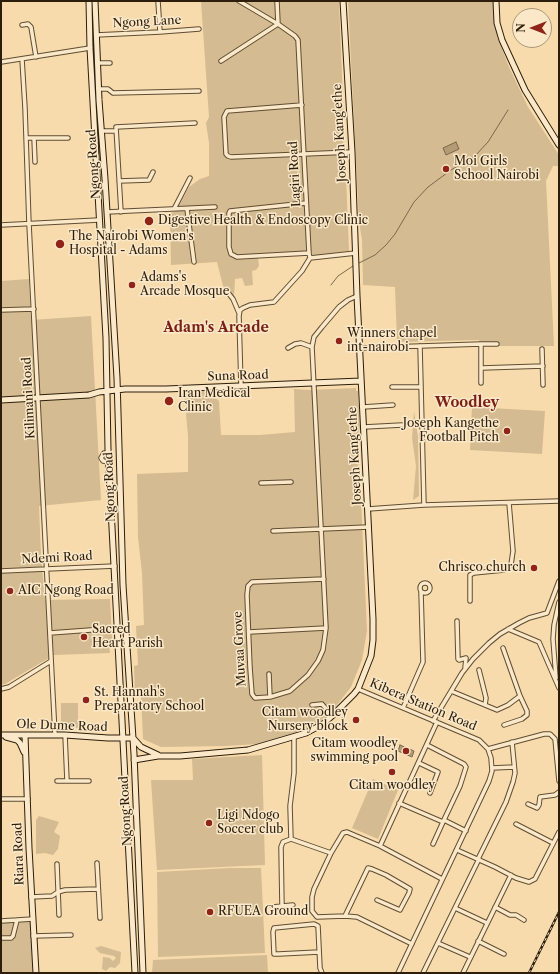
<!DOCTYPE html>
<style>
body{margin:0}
#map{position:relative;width:560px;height:974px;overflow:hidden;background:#f7dbac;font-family:"Libre Caslon Text",serif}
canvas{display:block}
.frame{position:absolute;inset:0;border:2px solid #2c1e0b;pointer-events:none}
.north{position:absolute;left:512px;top:8px;width:40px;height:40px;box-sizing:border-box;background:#fae8c9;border:1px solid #a8977d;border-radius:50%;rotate:270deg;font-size:11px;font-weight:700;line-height:16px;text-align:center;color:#2c1e0b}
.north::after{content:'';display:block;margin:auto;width:14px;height:18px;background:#8f2418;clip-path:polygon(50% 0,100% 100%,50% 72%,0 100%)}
</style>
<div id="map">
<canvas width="560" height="974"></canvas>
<div class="frame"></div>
<div class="north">N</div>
</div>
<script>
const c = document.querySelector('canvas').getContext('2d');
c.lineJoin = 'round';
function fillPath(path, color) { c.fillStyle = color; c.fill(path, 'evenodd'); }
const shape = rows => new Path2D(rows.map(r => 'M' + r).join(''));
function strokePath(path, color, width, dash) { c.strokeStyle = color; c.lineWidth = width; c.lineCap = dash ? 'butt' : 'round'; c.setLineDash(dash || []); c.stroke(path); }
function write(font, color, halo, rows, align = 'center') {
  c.font = font + ' "Libre Caslon Text",serif'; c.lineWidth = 3; c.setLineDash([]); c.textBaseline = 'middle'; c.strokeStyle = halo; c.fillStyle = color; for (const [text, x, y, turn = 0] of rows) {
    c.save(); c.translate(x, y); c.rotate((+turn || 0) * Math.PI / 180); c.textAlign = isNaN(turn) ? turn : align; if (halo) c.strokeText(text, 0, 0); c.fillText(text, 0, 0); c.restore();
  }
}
fillPath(shape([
 [201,1,339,1,349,251,314,256,311,253,258,258,259,266,256,270,252,271,253,285,245,286,242,278,235,279,234,297,223,286,217,262,171,265,170,213,175,212,189,187,200,179,209,176,209,143,206,123,209,117],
 [348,1,493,1,494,17,498,39,509,67,528,107,559,155,559,166,553,166,546,181,554,346,479,346,479,340,397,342,395,287,363,285,362,240,359,222],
 [29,279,31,320,91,316,101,500,39,506,41,556,45,600,110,599,112,638,109,646,110,653,54,655,5,684,1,685,1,281],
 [356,388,356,391,358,391,359,409,360,428,358,433,367,631,362,660,351,687,333,710,317,724,294,734,257,744,226,746,161,747,143,739,141,695,135,695,134,666,138,665,136,626,144,625,142,573,138,537,137,474,188,472,188,436,184,391,208,391,219,401,221,435,260,435,295,432,294,389,309,390],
 [472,407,545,411,542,454,470,450],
 [414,411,418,437,419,496,413,500,416,466,412,438],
 [61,703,78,703,78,728,61,729],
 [262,755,265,865,157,870,151,780,193,780,192,759],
 [373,779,398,790,378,839,352,828],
 [39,816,59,822,54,832,60,836,58,849,53,855,45,853,36,854,36,820],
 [230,868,261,868,265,953,158,957,157,872],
 [31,921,33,973,1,973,1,922],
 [101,946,121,952,120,963,115,968,110,967,106,971,102,969,103,957,110,958,113,961,116,958,114,956,100,953,95,948],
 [267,955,268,973,152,973,153,960]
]), '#d4bb91');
const water = shape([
 [456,142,459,149,446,155,443,148,456,142],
 [400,745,414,751,412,757,398,751,400,745]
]);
fillPath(water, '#b29b75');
strokePath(water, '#7c694b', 1);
strokePath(shape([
 [359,263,375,255,386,245,395,234,414,202,428,187,451,170,475,156,488,142,508,110],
 [331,285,338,276,353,266]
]), '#7c694b', 1);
const street = shape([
 [158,1,160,32],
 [22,25,28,24,31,27,36,57],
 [96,35,160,32,199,29],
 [22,59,25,108,29,224,55,735],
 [221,61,278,24,239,1],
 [1,62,90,48],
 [97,63,110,63],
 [98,89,108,89,113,93,199,91],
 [302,105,227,111,224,117,226,154,228,156,231,157,352,152],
 [101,131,116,131],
 [27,138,34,138,35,162],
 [34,138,68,138],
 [119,181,149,180,153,172],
 [306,203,230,211,229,213,229,247,231,254,237,257,309,253],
 [174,209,190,178],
 [187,209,194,262],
 [107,212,215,207],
 [121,212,116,127,195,123],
 [1,225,99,220],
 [310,258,356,253],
 [220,290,229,294,233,299,239,313],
 [1,310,34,309],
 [481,344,497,344],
 [420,346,424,505],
 [288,348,295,344,301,343,312,347],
 [360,348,481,344,481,383],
 [542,349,543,385],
 [482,368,543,366],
 [241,386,239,316,240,310,243,308,250,305,274,302,302,271,310,258,309,253,298,40,295,36,278,24,277,1],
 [392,387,421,387],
 [363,407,393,405],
 [364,427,402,425],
 [108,453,104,453,101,458,103,461,109,462],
 [261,483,291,482],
 [368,509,424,505,559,501],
 [273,531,369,527],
 [1,571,115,566],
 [324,579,252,582,248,586,247,595,250,668,252,694,255,698,270,697,290,691,308,675,318,661,323,650,326,628,312,347,314,337,322,327,339,307,348,300,357,296],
 '420 588a5 5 0 1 1 10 0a5 5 0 1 1-10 0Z',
 [470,601,470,575,474,573,504,570,511,565,513,551,509,503],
 [457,621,458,659,459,660,466,658,465,668],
 [508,629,539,642,559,688],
 [249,632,326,628],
 [50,633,118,628],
 [503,648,520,696,527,711,527,715,522,719,504,725],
 [479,670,486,698,485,705],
 [269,674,270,697],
 [556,678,553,639,554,625,559,602],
 [1,689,9,687,51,661],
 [358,689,479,740,488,749,491,758,492,771,489,781,398,973],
 [451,691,497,710,508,705,520,696],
 [312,705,322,704,332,716],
 [403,708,423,662,421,592],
 [433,721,462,673,473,659,489,643,500,634,519,623,529,618,547,613,559,581],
 [437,722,380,846,442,879],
 [65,735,67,781],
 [294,737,294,773,290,806,291,839,331,853],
 [427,745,464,764,466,767,460,786,443,822],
 [488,749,544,734,550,734,555,739,559,781],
 [419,763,438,772,430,793],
 [492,768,514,767],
 [57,781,89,781],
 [1,799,28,799],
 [399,803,443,822,433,844],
 [528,804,537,808,539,805,540,797,555,795,559,792],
 [444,820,466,831],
 [516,824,553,843],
 [380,846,347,832,343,833,331,853,314,889,312,897,312,911,317,917,345,916,357,917,412,944],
 [457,850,495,867,516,878,529,882,535,879,559,832],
 [478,859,506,802,513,782,515,773,512,742],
 [97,863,100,918],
 [57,864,59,915],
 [31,897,52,896,58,892,65,890,98,889],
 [282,906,293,905],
 [273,907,282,906,281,847,283,842,291,839],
 [495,907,510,915,516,915,524,920],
 [455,908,487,923],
 [345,916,368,868,372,869,386,875,410,889,409,893,400,910,377,900],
 [1,921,33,919],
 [33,936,71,935],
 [1,938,11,938,13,936,17,920],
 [478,941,504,954],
 [438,943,470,957],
 [319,952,279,954,274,954,273,932,274,928,314,924,318,926,320,968,322,973],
 [423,973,479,859],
 [463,973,511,875]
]);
const secondary = shape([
 [89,1,90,48,106,338,108,450,135,973],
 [95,1,99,100,105,179,117,378,123,585,134,754,143,973],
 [496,1,497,23,502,40,525,90,559,145],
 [1,400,89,395,99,392,125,389,166,389,361,381],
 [1,735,65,735,108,738,133,738,141,747,158,755],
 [25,735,29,848,36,973],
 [6,737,17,740,20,743,24,752],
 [134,760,158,756,180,756,248,750,306,733,323,724,332,716,354,694,358,689,371,656,373,640,373,619,357,296,352,152,343,1]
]);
strokePath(street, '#5f4d33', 5.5);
strokePath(secondary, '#2c1e0b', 7);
strokePath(street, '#fae8c9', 3.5);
strokePath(secondary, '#fae8c9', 5);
const rail = shape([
 [529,973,559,912]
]);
strokePath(rail, '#2c1e0b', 2.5);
strokePath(rail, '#fae8c9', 1, [3]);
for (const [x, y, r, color] of [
 [446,169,4,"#8f2418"],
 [149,221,5,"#8f2418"],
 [60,244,5,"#8f2418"],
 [132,285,4,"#8f2418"],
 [339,341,4,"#8f2418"],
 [169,401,5,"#8f2418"],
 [507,431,4,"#8f2418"],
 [534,568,4,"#8f2418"],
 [10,591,4,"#8f2418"],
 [84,637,4,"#8f2418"],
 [86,700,4,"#8f2418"],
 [356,720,4,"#8f2418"],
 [406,751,4,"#8f2418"],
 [392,772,4,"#8f2418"],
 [209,823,4,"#8f2418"],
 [210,912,4,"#8f2418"]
]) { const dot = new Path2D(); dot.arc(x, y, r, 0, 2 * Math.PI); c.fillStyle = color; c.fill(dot); strokePath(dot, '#fae8c9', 1.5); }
write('12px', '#2c1e0b', '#fae8c9', [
 ["Ngong Lane",147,22,-3],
 ["Joseph Kang'ethe",340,133,-93],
 ["Ngong Road",94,164,-94],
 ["Lagiri Road",295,174,-93],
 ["Suna Road",238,376,-2],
 ["Kilimani Road",29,398,-93],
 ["Joseph Kang'ethe",355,456,-93],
 ["Ngong Road",110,487,-92],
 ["Ndemi Road",57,558,-3],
 ["Muvaa Grove",240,649,-93],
 ["Kibera Station Road",423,705,23],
 ["Ole Dume Road",62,726,2],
 ["Ngong Road",126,811,-93],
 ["Riara Road",19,854,-92]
]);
write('12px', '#2c1e0b', '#fae8c9', [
 ["Moi Girls",454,162],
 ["School Nairobi",454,176],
 ["Digestive Health & Endoscopy Clinic",158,221],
 ["The Nairobi Women's",69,237],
 ["Hospital - Adams",69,251],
 ["Adams's",140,278],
 ["Arcade Mosque",140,292],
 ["Winners chapel",347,334],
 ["int-nairobi",347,348],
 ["Iran Medical",178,394],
 ["Clinic",178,408],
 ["Joseph Kangethe",499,424,"right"],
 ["Football Pitch",499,438,"right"],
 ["Chrisco church",526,568,"right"],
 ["AIC Ngong Road",18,591],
 ["Sacred",92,630],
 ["Heart Parish",92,644],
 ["St. Hannah's",94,693],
 ["Preparatory School",94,707],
 ["Citam woodley",348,713,"right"],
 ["Nursery block",348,727,"right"],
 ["Citam woodley",398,744,"right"],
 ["swimming pool",398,758,"right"],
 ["Citam woodley",392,786,"center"],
 ["Ligi Ndogo",217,816],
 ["Soccer club",217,830],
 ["RFUEA Ground",218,912]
], 'left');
write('bold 14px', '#7a1f14', '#fae8c9', [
 ["Adam's Arcade",216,328],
 ["Woodley",467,403]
]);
</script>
